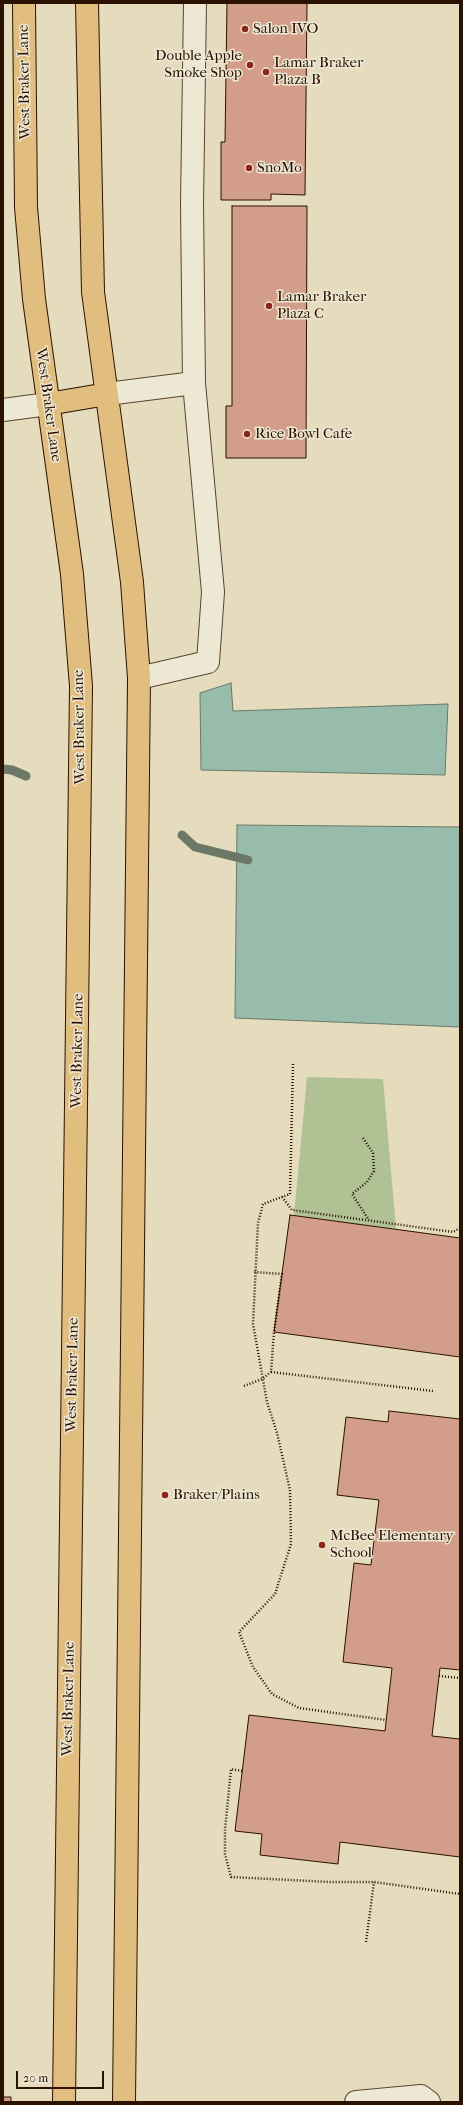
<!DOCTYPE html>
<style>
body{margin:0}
#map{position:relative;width:463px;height:2105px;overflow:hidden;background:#e4dcbd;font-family:"IM FELL French Canon",serif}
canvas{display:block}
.frame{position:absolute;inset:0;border:4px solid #2a1100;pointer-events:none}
.scale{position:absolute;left:16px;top:2071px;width:88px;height:18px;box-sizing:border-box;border:2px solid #2a1100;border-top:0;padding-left:5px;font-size:12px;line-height:14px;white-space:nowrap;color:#2a1100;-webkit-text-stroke:3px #ede8d4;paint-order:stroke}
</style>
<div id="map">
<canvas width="463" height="2105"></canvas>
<div class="frame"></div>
<div class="scale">20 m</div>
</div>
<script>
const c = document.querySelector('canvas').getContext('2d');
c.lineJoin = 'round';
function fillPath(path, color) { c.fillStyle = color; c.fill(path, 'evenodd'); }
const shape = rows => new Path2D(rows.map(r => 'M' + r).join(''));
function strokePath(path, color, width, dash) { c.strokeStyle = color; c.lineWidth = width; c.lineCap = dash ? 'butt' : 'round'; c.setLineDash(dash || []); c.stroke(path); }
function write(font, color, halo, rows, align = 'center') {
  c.font = font + ' "IM FELL French Canon",serif'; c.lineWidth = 3; c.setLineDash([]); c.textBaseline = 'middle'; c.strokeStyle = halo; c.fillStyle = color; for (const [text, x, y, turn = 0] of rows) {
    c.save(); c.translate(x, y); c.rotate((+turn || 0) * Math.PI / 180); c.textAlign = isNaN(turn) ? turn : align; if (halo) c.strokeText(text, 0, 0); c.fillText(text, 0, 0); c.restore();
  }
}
fillPath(shape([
 [307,1077,383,1079,396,1229,294,1216]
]), '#b0c194');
const water = shape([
 [231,683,233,711,448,704,445,775,201,770,200,693,231,683],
 [237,825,460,827,460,1027,235,1018,237,825]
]);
fillPath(water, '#97bcac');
strokePath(water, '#6b7867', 1);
strokePath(shape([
 [3,769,12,770,26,776],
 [182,835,195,847,248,860]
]), '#6b7867', 9);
const building = shape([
 [227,3,307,3,305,195,271,194,271,200,221,200,221,142,225,142,227,3],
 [232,206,307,206,306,458,226,458,226,406,232,406,232,206],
 [290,1215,460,1238,460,1357,274,1332,290,1215],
 [389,1411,460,1419,460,1670,440,1668,432,1736,460,1739,460,1857,340,1842,338,1864,260,1855,262,1834,235,1831,249,1715,385,1731,392,1668,343,1662,354,1563,371,1565,379,1500,337,1495,346,1417,388,1422,389,1411],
 [3,2097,11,2097,11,2102,3,2102,3,2097]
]);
fillPath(building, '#d39e89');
strokePath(building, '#2a1100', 1);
const minor = shape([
 [107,394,194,383],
 [3,410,48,404],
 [139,678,208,662,213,592,194,383,192,204,195,3],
 [356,2102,421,2096,429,2102]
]);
const major = shape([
 [24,3,26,207,34,299,72,574,81,686,64,2102],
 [87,3,93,292,132,582,139,678,124,2102],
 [48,404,107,394]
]);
strokePath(minor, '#58442f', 24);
strokePath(major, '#2a1100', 24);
strokePath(shape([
 [293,1064,290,1194,263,1204,258,1223,253,1324,267,1402,277,1433,290,1490,291,1544,275,1594,239,1632,253,1667,272,1694,299,1708,386,1720],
 [363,1138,373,1153,374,1171,367,1182,352,1194,369,1220],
 [282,1197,292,1210,453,1232,460,1228],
 [271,1372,433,1391],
 [244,1386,262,1379,271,1372,274,1332,282,1274,254,1272],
 [439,1676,460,1678],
 [242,1771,231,1769,225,1830,225,1854,231,1877,330,1882,374,1882,460,1894],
 [366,1942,374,1882]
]), '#2a1100', 2.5, [1, 2]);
strokePath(minor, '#ede8d4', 22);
strokePath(major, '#e2be7e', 22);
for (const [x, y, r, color] of [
 [245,29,4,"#8f2418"],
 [250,65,4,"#8f2418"],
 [266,72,4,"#8f2418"],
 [249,168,4,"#8f2418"],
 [269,306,4,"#8f2418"],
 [247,434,4,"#8f2418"],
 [165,1495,4,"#8f2418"],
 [322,1545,4,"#8f2418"]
]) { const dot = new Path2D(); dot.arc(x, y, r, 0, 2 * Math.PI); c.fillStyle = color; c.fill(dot); strokePath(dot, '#ede8d4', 1.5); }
write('15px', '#2a1100', '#ede8d4', [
 ["Salon IVO",253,29],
 ["Double Apple",242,56,"right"],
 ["Smoke Shop",242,73,"right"],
 ["Lamar Braker",274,63],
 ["Plaza B",274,80],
 ["SnoMo",257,168],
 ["Lamar Braker",277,297],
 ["Plaza C",277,314],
 ["Rice Bowl Cafe",255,434],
 ["Braker/Plains",173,1495],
 ["McBee Elementary",330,1536],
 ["School",330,1553]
], 'left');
write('15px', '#2a1100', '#ede8d4', [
 ["West Braker Lane",25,82,-91],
 ["West Braker Lane",48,405,82],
 ["West Braker Lane",80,727,-91],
 ["West Braker Lane",78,1051,-89],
 ["West Braker Lane",73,1375,-89],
 ["West Braker Lane",69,1699,-89]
]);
</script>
